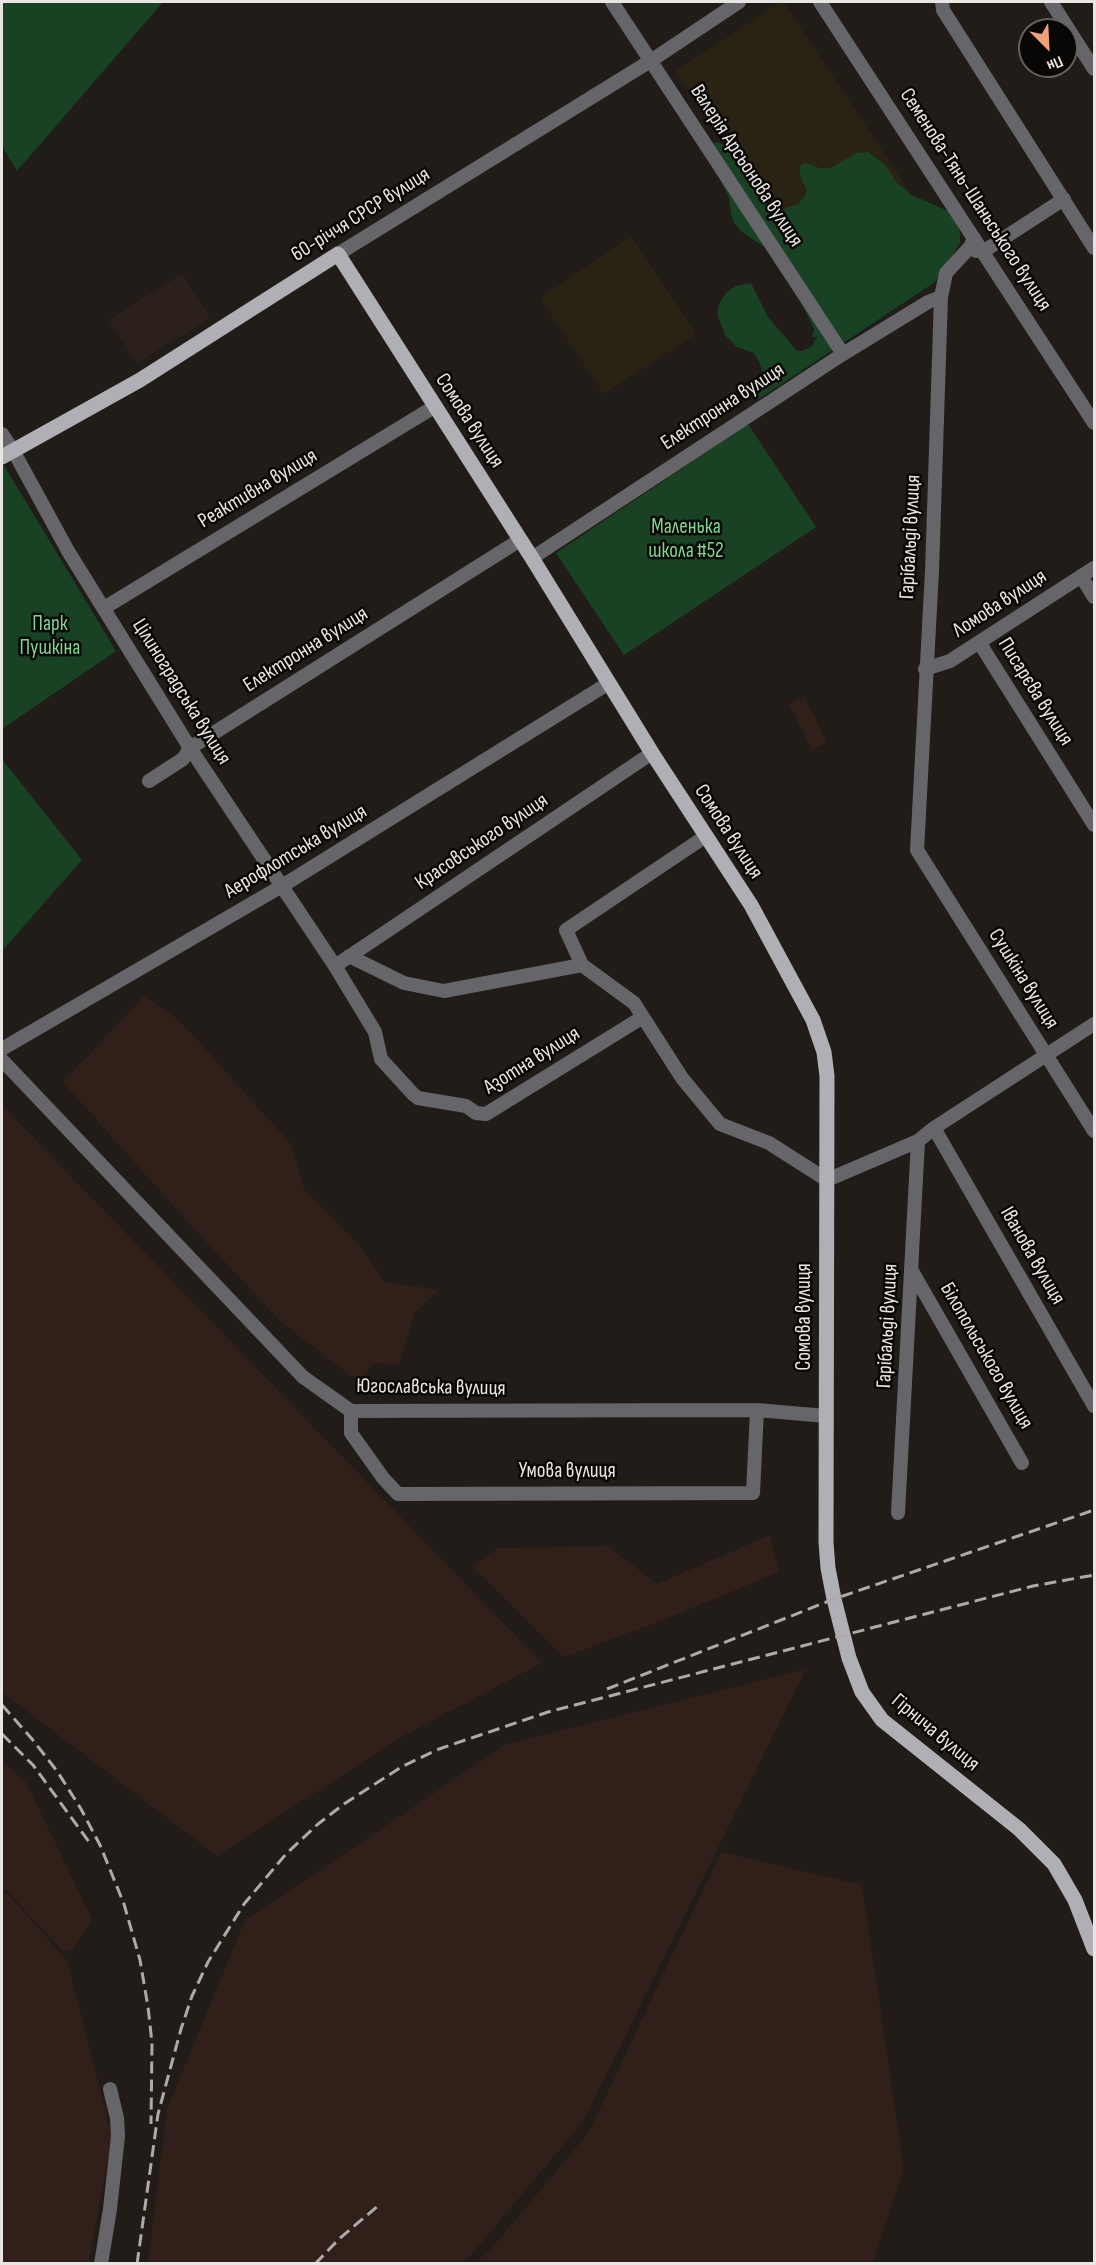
<!DOCTYPE html>
<meta charset="utf-8">
<style>
body{margin:0}
#map{position:relative;width:1096px;height:2265px;overflow:hidden;background:#211c18;font-family:"Sofia Sans Condensed",sans-serif}
canvas{display:block}
.frame{position:absolute;inset:0;border:3px solid #e9e5e2;pointer-events:none}
.north{position:absolute;left:1018px;top:18px;width:60px;height:60px;box-sizing:border-box;background:#090706;border:2px solid #63605e;border-radius:50%;rotate:156deg;font-size:16px;font-weight:700;line-height:24px;text-align:center;color:#e9e5e2}
.north::after{content:'';display:block;margin:auto;width:21px;height:27px;background:#f0a278;clip-path:polygon(50% 0,100% 100%,50% 72%,0 100%)}
</style>
<div id="map">
<canvas width="1096" height="2265"></canvas>
<div class="frame"></div>
<div class="north">Пн</div>
</div>
<script>
const c = document.querySelector('canvas').getContext('2d');
c.lineJoin = 'round';
function fillPath(path, color) { c.fillStyle = color; c.fill(path, 'evenodd'); }
const shape = rows => new Path2D(rows.map(r => 'M' + r).join(''));
function strokePath(path, color, width, dash) { c.strokeStyle = color; c.lineWidth = width; c.lineCap = dash ? 'butt' : 'round'; c.setLineDash(dash || []); c.stroke(path); }
function write(font, color, halo, rows, align = 'center') {
  c.font = font + ' "Sofia Sans Condensed",sans-serif'; c.lineWidth = 5; c.setLineDash([]); c.textBaseline = 'middle'; c.strokeStyle = halo; c.fillStyle = color; for (const [text, x, y, turn = 0] of rows) {
    c.save(); c.translate(x, y); c.rotate((+turn || 0) * Math.PI / 180); c.textAlign = isNaN(turn) ? turn : align; if (halo) c.strokeText(text, 0, 0); c.fillText(text, 0, 0); c.restore();
  }
}
fillPath(shape([
 [182,274,210,318,137,363,109,320]
]), '#2c211a');
fillPath(shape([
 [805,697,827,743,812,750,789,704],
 [145,995,182,1023,291,1144,304,1189,359,1245,385,1282,439,1290,415,1312,399,1364,373,1363,359,1382,281,1322,185,1219,63,1082],
 [2,1105,542,1663,405,1735,217,1856,2,1692],
 [770,1535,779,1572,668,1618,564,1657,471,1566,498,1548,608,1546,657,1584],
 [806,1669,583,2122,471,2255,462,2264,148,2263,167,2109,245,1920,507,1744],
 [2,1762,26,1782,92,1919,73,1949,63,1951,7,1891,2,1890],
 [721,1852,862,1885,904,2169,873,2263,475,2263,490,2250,589,2132],
 [2,1892,7,1893,67,1960,112,2136,89,2263,2,2264]
]), '#311f1a');
fillPath(shape([
 [781,2,783,2,951,254,844,325,676,71],
 [631,237,696,334,604,394,540,298]
]), '#2a2313');
fillPath(shape([
 [2,2,163,2,17,171,2,146],
 [717,142,727,146,748,171,771,207,781,210,798,204,805,196,807,191,800,176,800,166,805,163,820,168,831,168,856,153,868,152,885,165,897,183,910,194,950,212,956,220,960,232,960,243,935,282,759,399,753,398,750,390,751,385,762,373,762,368,754,353,737,347,725,335,717,313,720,302,726,293,735,286,751,283,768,317,797,351,802,351,812,346,817,337,812,337,814,329,797,294,766,248,742,232,735,224,731,214,729,198,707,153,712,144],
 [748,424,816,527,624,655,556,553],
 [2,462,116,651,2,729],
 [2,759,82,860,2,951]
]), '#184223');
strokePath(shape([
 [612,2,843,354],
 [820,2,1094,423],
 [942,2,943,10,1094,248],
 [1051,2,1094,69],
 [974,238,970,247,946,273,941,297,932,571,917,850,1094,1131],
 [976,251,984,251,1064,199],
 [338,254,652,60,739,2],
 [2,434,14,452,68,551,190,748,335,966,375,1032,381,1059,413,1094,418,1098,466,1106,476,1113,486,1114,643,1017],
 [532,558,843,354,928,302,941,297],
 [1081,576,1094,597],
 [104,608,434,407],
 [979,642,1094,825],
 [925,669,950,661,1094,568],
 [149,781,183,759,190,748,520,540],
 [706,836,566,930,582,965,634,1003,682,1078,720,1124,769,1143,827,1180,918,1141,934,1128,1094,1024],
 [349,956,404,983,444,991,582,965],
 [335,966,652,753],
 [2,1049,282,886,609,683],
 [2,1060,303,1377,351,1411,757,1410,826,1416],
 [934,1128,1094,1406],
 [912,1271,1022,1463],
 [351,1411,351,1433,383,1478,398,1494,753,1493,757,1410],
 [898,1513,918,1141],
 [101,2264,110,2209,118,2136,117,2118,110,2089]
]), '#666569', 14);
strokePath(shape([
 [2,457,140,380,338,254,532,558,652,753,751,905,813,1020,824,1052,827,1076,826,1542,828,1568,834,1599,849,1658,862,1692,882,1720,1019,1829,1054,1864,1075,1900,1094,1949]
]), '#b1afb6', 15);
strokePath(shape([
 [607,1689,834,1599,1094,1510],
 [2,1705,32,1739,57,1771,81,1809,100,1845,124,1904,140,1960,148,2007,152,2043,151,2124],
 [2,1734,33,1765,92,1846],
 [137,2264,158,2114,181,2029,192,1996,208,1962,244,1904,286,1854,318,1824,344,1804,403,1766,439,1749,548,1712,1033,1586,1094,1575],
 [315,2264,339,2239,379,2205]
]), '#afaaa7', 3, [12, 6]);
write('21px', '#e9e5e2', '#090706', [
 ["Валерія Арсьонова вулиця",746,166,57],
 ["Семенова-Тянь-Шаньського вулиця",975,200,57],
 ["60-річчя СРСР вулиця",361,215,-32],
 ["Електронна вулиця",723,407,-33],
 ["Сомова вулиця",469,421,57],
 ["Реактивна вулиця",258,489,-31],
 ["Гарібальді вулиця",911,537,-87],
 ["Ломова вулиця",1000,604,-33],
 ["Електронна вулиця",306,650,-32],
 ["Цілиноградська вулиця",181,692,58],
 ["Писарєва вулиця",1035,692,58],
 ["Сомова вулиця",728,832,57],
 ["Красовського вулиця",482,842,-34],
 ["Аерофлотська вулиця",296,852,-31],
 ["Сушкіна вулиця",1023,979,58],
 ["Азотна вулиця",532,1061,-32],
 ["Іванова вулиця",1032,1256,60],
 ["Сомова вулиця",805,1317,-90],
 ["Гарібальді вулиця",888,1326,-87],
 ["Білопольського вулиця",986,1356,60],
 ["Югославська вулиця",431,1388,1],
 ["Умова вулиця",567,1472],
 ["Гірнича вулиця",935,1733,40]
]);
write('21px', '#7bd78f', '#090706', [
 ["Маленька",686,528],
 ["школа #52",686,552],
 ["Парк",50,625],
 ["Пушкіна",50,649]
]);
</script>
